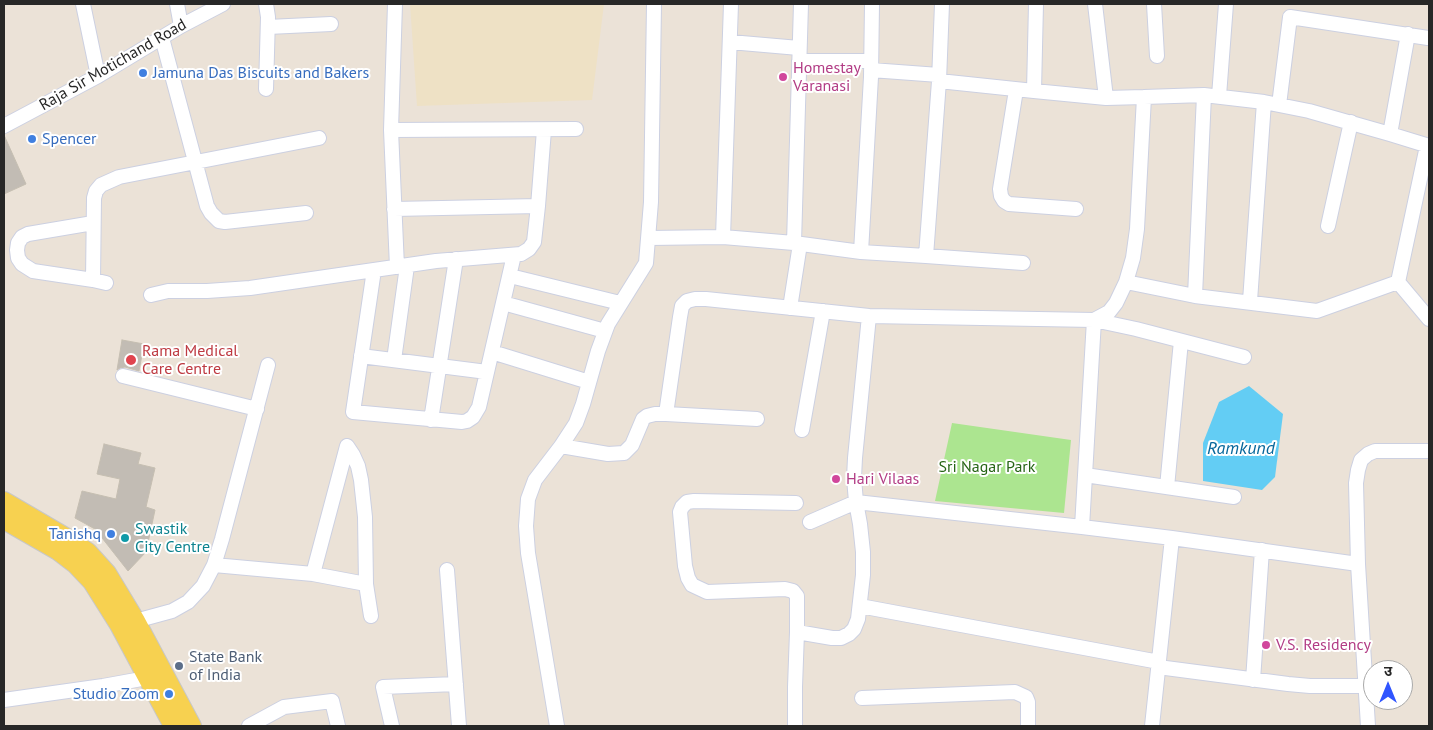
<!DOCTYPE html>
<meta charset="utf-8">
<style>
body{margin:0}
#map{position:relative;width:1433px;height:730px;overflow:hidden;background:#ebe2d7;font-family:"PT Sans","Noto Sans Devanagari",sans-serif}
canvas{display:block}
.frame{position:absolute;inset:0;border:5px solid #272727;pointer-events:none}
.north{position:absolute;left:1363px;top:660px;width:50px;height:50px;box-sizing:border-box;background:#fff;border:1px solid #a9a9a9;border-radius:50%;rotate:0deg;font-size:14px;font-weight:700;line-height:20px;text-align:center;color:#272727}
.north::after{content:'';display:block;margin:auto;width:18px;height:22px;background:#3055ff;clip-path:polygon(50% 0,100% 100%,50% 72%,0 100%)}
</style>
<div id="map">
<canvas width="1433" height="730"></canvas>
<div class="frame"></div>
<div class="north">उ</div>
</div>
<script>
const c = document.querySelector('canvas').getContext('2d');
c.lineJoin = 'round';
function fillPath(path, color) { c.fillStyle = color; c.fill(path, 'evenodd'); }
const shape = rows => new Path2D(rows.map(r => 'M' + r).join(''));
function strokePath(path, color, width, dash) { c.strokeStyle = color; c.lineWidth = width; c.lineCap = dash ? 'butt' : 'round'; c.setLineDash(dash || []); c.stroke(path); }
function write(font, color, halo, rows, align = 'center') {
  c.font = font + ' "PT Sans",sans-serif'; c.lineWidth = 4; c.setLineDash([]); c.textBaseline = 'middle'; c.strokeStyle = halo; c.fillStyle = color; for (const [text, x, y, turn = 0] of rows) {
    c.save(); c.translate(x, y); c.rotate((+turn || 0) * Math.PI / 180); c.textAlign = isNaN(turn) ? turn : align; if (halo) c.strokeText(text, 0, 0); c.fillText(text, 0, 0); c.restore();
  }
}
fillPath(shape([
 [410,4,604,4,592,100,417,106]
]), '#eee1c5');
fillPath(shape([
 [952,423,1071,440,1064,513,935,501]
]), '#ace590');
fillPath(shape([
 [1249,386,1283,414,1275,477,1262,490,1203,481,1203,443,1219,402]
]), '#63cdf4');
const building = shape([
 [4,135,26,184,4,194,4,135],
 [122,340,144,344,139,371,125,367,120,368,117,370,122,340],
 [104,444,141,453,138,464,155,468,146,507,155,510,146,552,128,571,95,529,75,518,82,491,116,499,120,479,97,474,104,444]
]);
fillPath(building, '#c2bcb4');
strokePath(building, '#c5beb1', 1);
const minor = shape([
 [83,4,98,76],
 [177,4,181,26],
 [266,4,268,17,266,89],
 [395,4,391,130,397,267],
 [1095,4,1106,98],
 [1154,4,1157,56],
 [268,27,331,24],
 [162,38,207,206,211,213,219,221,225,222,306,213],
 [730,42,799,48],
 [799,61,871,61],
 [871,70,939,75],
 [1016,90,1000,189,1001,196,1004,201,1009,204,1076,209],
 [1034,91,1036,4],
 [1219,96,1226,4],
 [1144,97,1204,95,1264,102,1309,111,1390,134,1429,146],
 [1279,105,1290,17,1428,38],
 [4,126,98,76,181,26,223,4],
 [391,130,576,129],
 [1390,134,1408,34],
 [394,209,538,206],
 [93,223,28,234,22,237,18,243,17,250,18,258,22,264,33,271,93,280],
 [1328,226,1351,122],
 [723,237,731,4],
 [649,238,723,237,794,243,861,252,926,256,939,81,942,4],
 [794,243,801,4],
 [861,252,871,77,872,4],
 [926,256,1023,263],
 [374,270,353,412,462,422,467,421,473,417,479,407,514,255],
 [510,276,620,303],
 [1126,282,1195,296,1317,311,1398,282,1429,319],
 [1398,282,1427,146],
 [106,283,93,280,94,198,96,191,101,185,119,177,319,138],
 [151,295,168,291,207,291,250,288,436,261,521,254,529,249,534,242,538,206,544,130],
 [1195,296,1204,95],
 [1250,301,1264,102],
 [503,303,605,331],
 [790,308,800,244],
 [869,316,855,458,854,478,856,502,1082,527,1094,320,1136,329,1244,357],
 [492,352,589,382],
 [361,356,487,372],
 [394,360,407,266],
 [123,376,257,409],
 [757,419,666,414,680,317,682,306,687,301,695,299,706,299,869,316,1094,320,1109,312,1116,303,1126,282,1133,258,1137,229,1144,97,1106,98,1034,91,939,81],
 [431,420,456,259],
 [802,430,823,311],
 [347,446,353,455,358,466,361,480,365,517,366,584,371,616],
 [561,446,608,454,624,453,632,445,643,419,647,416,655,414,666,414],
 [1085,475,1234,497],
 [1167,487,1181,341],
 [796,503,694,501,687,502,682,507,680,512,685,566,688,578,692,585,707,592,785,589,793,591,797,596,797,632],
 [1082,527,1172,538,1358,564,1368,726],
 [1358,564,1356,483,1358,470,1361,460,1368,454,1375,451,1429,451],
 [214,565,313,574,366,584],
 [447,570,459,726],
 [313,574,347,446],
 [860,606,1159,662],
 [128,623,172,611,188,602,203,586,214,565,222,539,268,365],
 [1158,667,1288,684,1310,686,1365,686],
 [1253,680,1262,550],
 [862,698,1015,692,1026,697,1028,702,1028,726],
 [4,700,103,686,147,678],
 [249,726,284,707,332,701,338,726],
 [392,726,383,687,456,684],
 [557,726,528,553,526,526,528,499,535,480,561,446,576,423,583,404,598,351,608,324,646,263,651,202,654,4],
 [795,726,795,687,797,632,832,638,841,638,849,634,854,629,858,619,863,575,863,552,860,524,856,502,810,522],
 [1152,726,1172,538]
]);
const major = shape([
 [4,501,69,539,88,552,107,573,136,621,192,726],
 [4,520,58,551,75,564,92,582,119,625,173,726]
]);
strokePath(minor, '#ccd0e1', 16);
strokePath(major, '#c7c7c7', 20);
strokePath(minor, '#fff', 14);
strokePath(major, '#f7d150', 18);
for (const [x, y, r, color] of [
 [143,73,5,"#3f7fe0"],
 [783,77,5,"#d1479c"],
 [32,139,5,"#3f7fe0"],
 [131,360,6,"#e0444e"],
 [836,479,5,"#d1479c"],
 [111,534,5,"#3f7fe0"],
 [125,538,5,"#0f9aa8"],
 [1266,645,5,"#d1479c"],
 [179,666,5,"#5c6f8a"],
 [169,694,5,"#3f7fe0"]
]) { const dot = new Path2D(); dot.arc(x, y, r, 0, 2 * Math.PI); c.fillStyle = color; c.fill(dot); strokePath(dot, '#fff', 2); }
write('16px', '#272727', '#fff', [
 ["Raja Sir Motichand Road",113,65,-30]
]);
write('16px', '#b23c85', '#fff', [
 ["Homestay",793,68],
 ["Varanasi",793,86],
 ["Hari Vilaas",846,479],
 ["V.S. Residency",1276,645]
], 'left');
write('16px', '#366cbe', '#fff', [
 ["Jamuna Das Biscuits and Bakers",153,73],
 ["Spencer",42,139],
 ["Tanishq",101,534,"right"],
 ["Studio Zoom",159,694,"right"]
], 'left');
write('16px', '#be3a42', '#fff', [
 ["Rama Medical",142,351],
 ["Care Centre",142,369]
], 'left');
write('16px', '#266515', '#fff', [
 ["Sri Nagar Park",987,467]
]);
write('16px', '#0d838f', '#fff', [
 ["Swastik",135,529],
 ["City Centre",135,547]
], 'left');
write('16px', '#4e5e75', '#fff', [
 ["State Bank",189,657],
 ["of India",189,675]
], 'left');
write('italic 18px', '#07679b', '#fff', [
 ["Ramkund",1241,449]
]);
</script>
